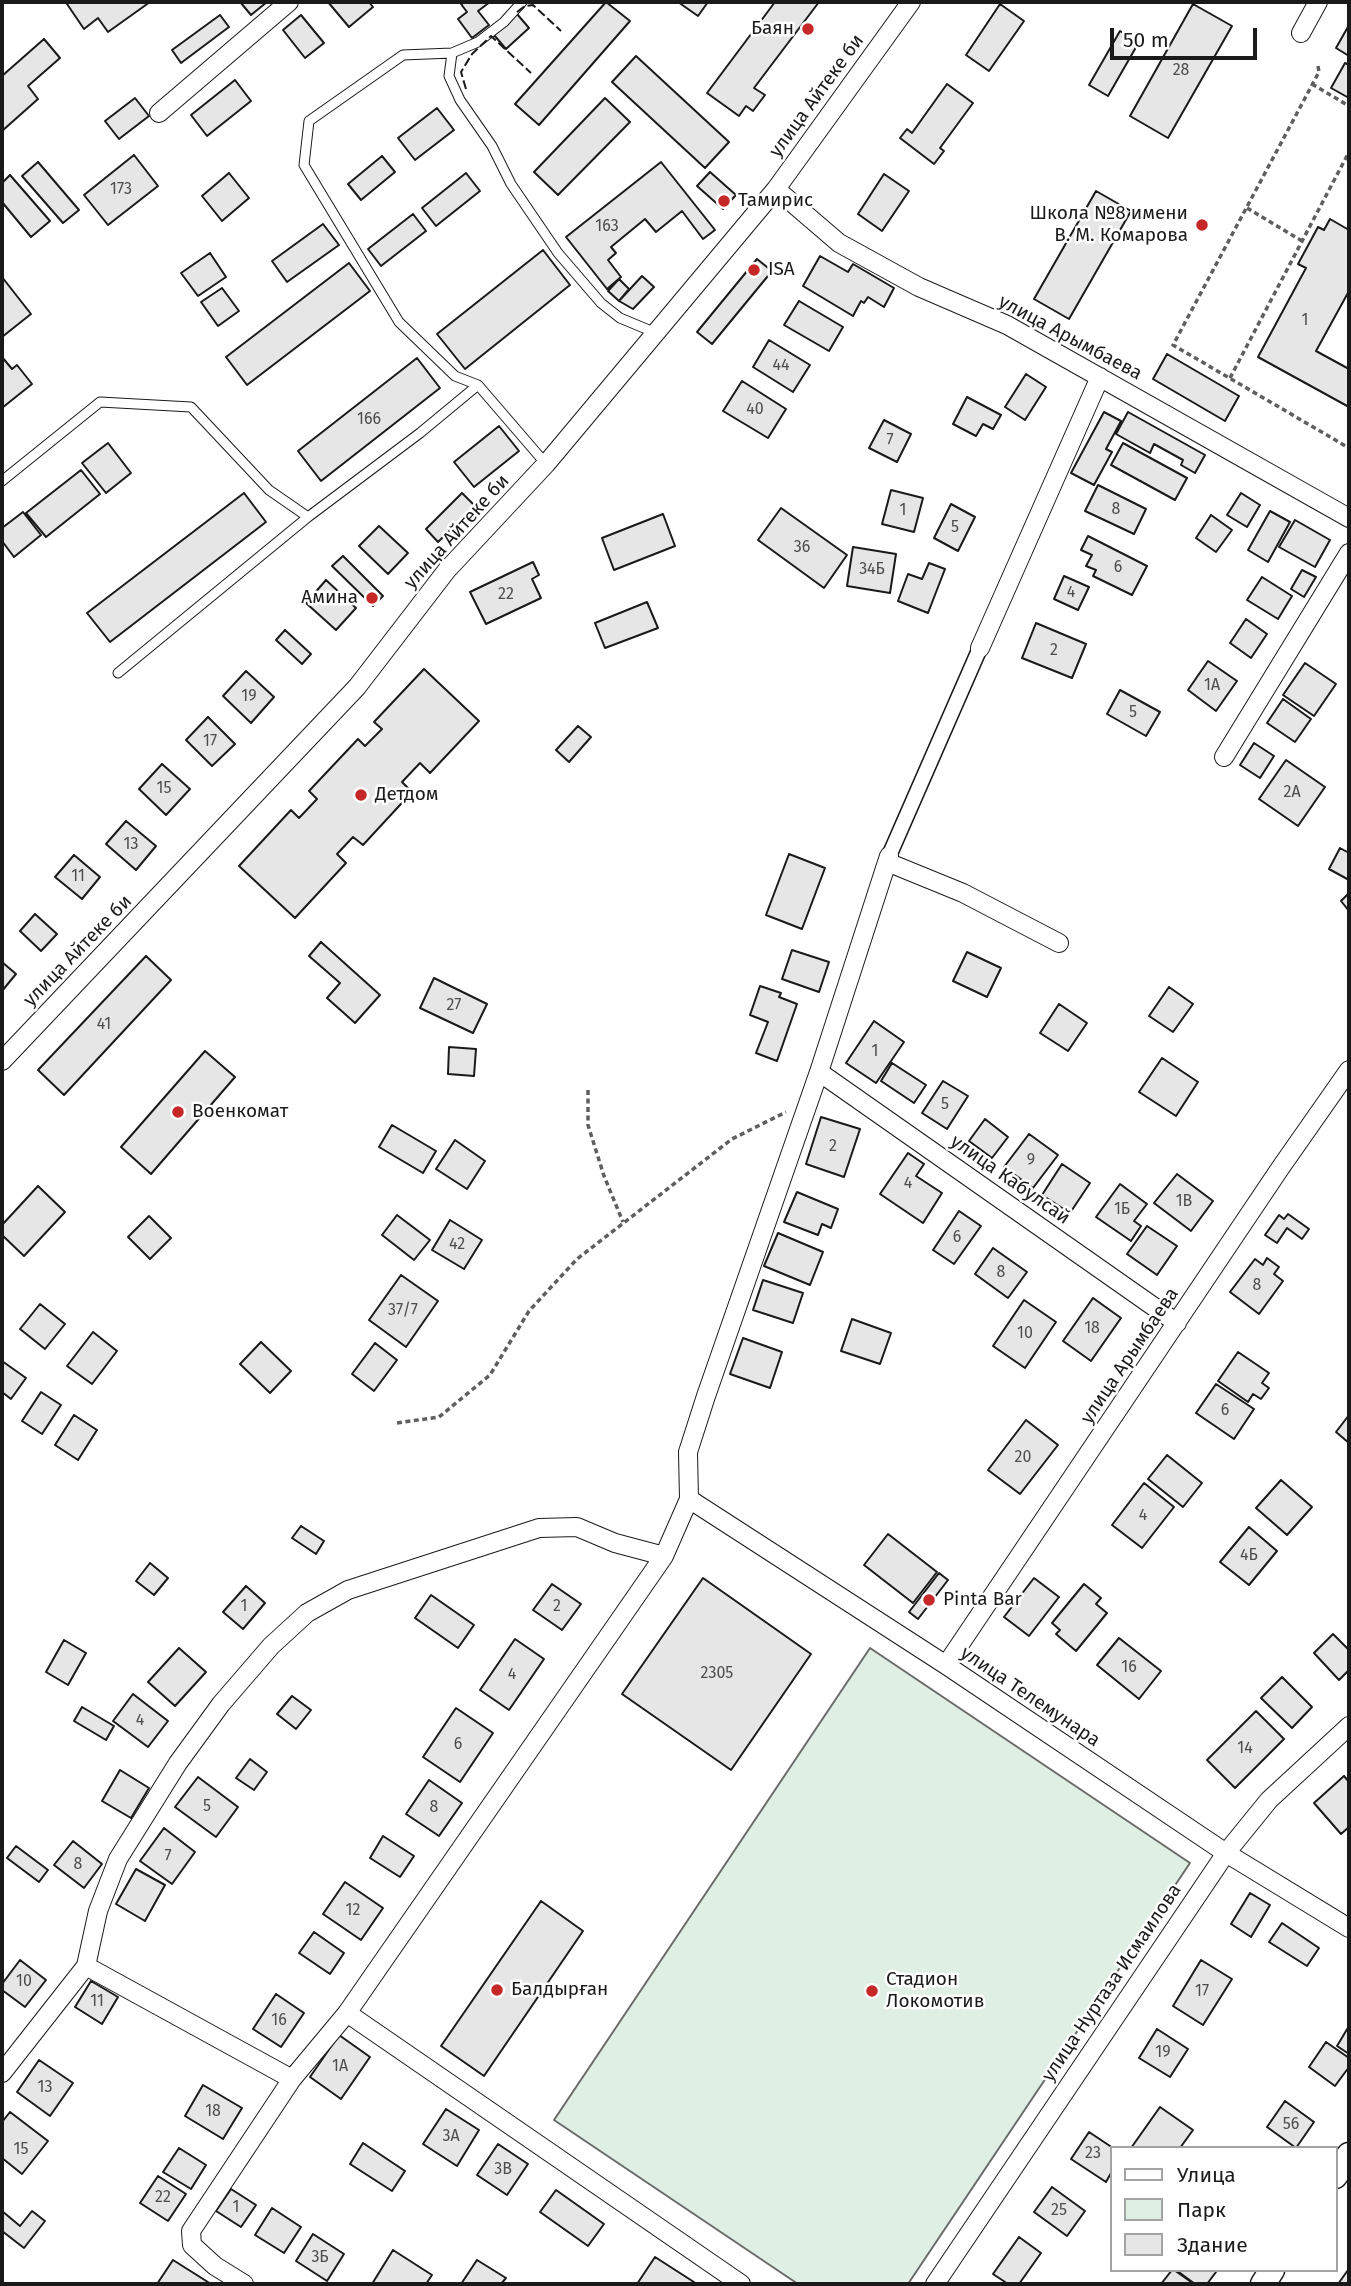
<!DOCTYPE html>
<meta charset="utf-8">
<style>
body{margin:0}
#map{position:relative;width:1351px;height:2286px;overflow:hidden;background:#fff;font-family:"Fira Sans",sans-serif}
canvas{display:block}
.frame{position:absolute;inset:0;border:4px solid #1a1a1a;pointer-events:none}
.legend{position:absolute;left:1110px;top:2146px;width:228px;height:126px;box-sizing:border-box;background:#fff;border:2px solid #a3a3a3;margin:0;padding:9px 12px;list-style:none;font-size:21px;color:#1a1a1a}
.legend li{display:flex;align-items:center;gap:14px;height:35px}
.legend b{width:35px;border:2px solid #a3a3a3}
.scale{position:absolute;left:1110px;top:28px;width:147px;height:32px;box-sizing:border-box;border:4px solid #1a1a1a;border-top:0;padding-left:9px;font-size:21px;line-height:24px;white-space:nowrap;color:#1a1a1a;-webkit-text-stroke:5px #fff;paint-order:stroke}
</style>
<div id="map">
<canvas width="1351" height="2286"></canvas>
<div class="frame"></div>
<ul class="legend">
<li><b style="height:9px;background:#fff"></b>Улица</li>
<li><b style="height:19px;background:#e0efe3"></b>Парк</li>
<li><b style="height:19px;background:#e6e6e6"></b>Здание</li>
</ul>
<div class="scale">50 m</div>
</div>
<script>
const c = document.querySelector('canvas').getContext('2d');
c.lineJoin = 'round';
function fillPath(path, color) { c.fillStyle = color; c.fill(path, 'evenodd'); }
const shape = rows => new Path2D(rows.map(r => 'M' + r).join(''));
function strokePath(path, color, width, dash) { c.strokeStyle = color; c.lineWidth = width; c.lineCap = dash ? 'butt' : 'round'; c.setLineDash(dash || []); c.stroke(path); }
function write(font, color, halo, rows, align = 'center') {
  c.font = font + ' "Fira Sans",sans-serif'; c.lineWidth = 5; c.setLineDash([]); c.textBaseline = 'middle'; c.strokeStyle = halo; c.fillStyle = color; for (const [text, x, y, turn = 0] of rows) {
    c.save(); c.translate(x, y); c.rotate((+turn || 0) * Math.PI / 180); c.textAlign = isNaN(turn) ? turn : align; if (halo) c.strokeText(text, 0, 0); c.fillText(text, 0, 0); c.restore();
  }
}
const green = shape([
 [870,1648,1190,1863,908,2284,798,2284,554,2120,870,1648]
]);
fillPath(green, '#e0efe3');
strokePath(green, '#6a6a6a', 2);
const building = shape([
 [70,2,150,2,108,32,98,18,84,29,67,4,70,2],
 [243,2,267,2,251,15,241,3,243,2],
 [328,2,369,2,373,7,349,27,328,2],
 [465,2,490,2,478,11,489,25,472,38,458,19,467,12,461,4,465,2],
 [606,2,630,21,539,125,515,104,606,2],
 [678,2,708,2,698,16,678,2],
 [775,2,819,2,754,88,765,95,753,111,746,106,739,116,707,93,775,2],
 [1000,4,1024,21,989,71,966,55,1000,4],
 [1193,4,1232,26,1168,138,1130,116,1193,4],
 [517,14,529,28,506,49,494,35,517,14],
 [220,15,229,27,181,63,172,50,220,15],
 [301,15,324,43,305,58,283,30,301,15],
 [1349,25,1349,56,1336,48,1349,25],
 [1120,31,1139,42,1108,96,1089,85,1120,31],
 [44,39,60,58,28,86,38,99,2,131,2,76,44,39],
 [636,56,729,142,705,168,612,82,636,56],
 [1345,63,1349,65,1349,98,1331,88,1345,63],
 [235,80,251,101,207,136,191,115,235,80],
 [947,84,973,103,940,148,944,151,934,164,900,138,907,129,912,133,947,84],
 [135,98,149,116,119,139,105,121,135,98],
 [605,98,630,122,558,195,534,172,605,98],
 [437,108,454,130,415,160,398,138,437,108],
 [134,155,158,186,108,225,84,195,134,155],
 [382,156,395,172,361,200,348,184,382,156],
 [38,162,79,210,63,223,22,176,38,162],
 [661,162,715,230,703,239,682,211,656,232,645,219,611,247,616,253,608,260,621,277,607,289,566,237,661,162],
 [710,172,736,195,723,209,697,186,710,172],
 [229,173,249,198,222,221,202,196,229,173],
 [466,173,480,191,436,226,422,208,466,173],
 [884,174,909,191,882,231,858,214,884,174],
 [10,175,50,221,31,237,2,202,2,183,10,175],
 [1096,191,1131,211,1069,319,1034,299,1096,191],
 [413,214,426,231,381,266,368,249,413,214],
 [1330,219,1349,230,1349,291,1316,351,1349,369,1349,407,1258,357,1306,268,1298,264,1318,227,1324,230,1330,219],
 [323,224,339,245,287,282,272,261,323,224],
 [543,250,570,285,465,369,437,334,543,250],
 [210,253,226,277,198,296,181,273,210,253],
 [820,256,848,272,853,264,894,288,884,307,868,297,864,303,861,301,853,316,803,286,820,256],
 [757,259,772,271,712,344,697,332,757,259],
 [349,263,370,291,247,385,226,357,349,263],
 [642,276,654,287,633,309,619,301,642,276],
 [2,277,31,314,2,337,2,277],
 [619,279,629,289,619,301,608,291,619,279],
 [222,288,239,311,218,326,201,302,222,288],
 [799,301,843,327,829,351,784,325,799,301],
 [769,340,810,365,793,392,753,367,769,340],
 [1167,354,1239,396,1225,421,1153,379,1167,354],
 [2,357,12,369,17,365,32,384,2,408,2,357],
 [417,358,440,388,321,481,298,451,417,358],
 [1026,374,1046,387,1025,420,1005,407,1026,374],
 [742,381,786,409,768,438,723,411,742,381],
 [967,397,1001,415,993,429,983,424,976,436,953,424,967,397],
 [1104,412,1121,421,1106,449,1112,452,1094,485,1071,473,1104,412],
 [1128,412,1205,455,1195,473,1181,465,1183,460,1154,444,1150,453,1116,434,1128,412],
 [884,420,911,434,897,462,869,448,884,420],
 [499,426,519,451,474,487,454,462,499,426],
 [108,443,131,473,106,493,82,463,108,443],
 [1123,443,1187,478,1175,500,1111,465,1123,443],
 [81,470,100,494,46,537,26,513,81,470],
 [1098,485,1146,509,1134,534,1085,511,1098,485],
 [891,490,923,498,914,532,882,524,891,490],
 [244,493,266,522,110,642,87,613,244,493],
 [462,493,475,506,438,542,426,529,462,493],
 [1241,493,1260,505,1247,527,1227,515,1241,493],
 [951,504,975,517,958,551,934,538,951,504],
 [781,508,847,555,824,588,758,540,781,508],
 [1270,511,1290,522,1268,562,1248,550,1270,511],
 [23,512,41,535,14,557,2,541,2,528,23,512],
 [663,514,675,546,614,570,602,538,663,514],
 [1211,515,1232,530,1216,552,1196,538,1211,515],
 [1295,520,1330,540,1315,567,1279,547,1295,520],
 [379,526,408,553,388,574,359,546,379,526],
 [1088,536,1147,566,1132,595,1093,576,1096,570,1086,566,1092,555,1081,550,1088,536],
 [853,547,896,554,890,593,847,586,853,547],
 [343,556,383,596,373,606,332,566,343,556],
 [533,562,539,575,532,579,541,598,486,624,470,592,533,562],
 [929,563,945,569,928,613,898,601,908,574,922,579,929,563],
 [1302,570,1316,577,1304,597,1291,589,1302,570],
 [1064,576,1089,587,1078,610,1054,599,1064,576],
 [1262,577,1292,596,1278,619,1247,600,1262,577],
 [326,580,356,608,336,630,306,603,326,580],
 [647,602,658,628,605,648,595,623,647,602],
 [1246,619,1267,634,1251,658,1230,643,1246,619],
 [1036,623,1086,644,1072,678,1022,658,1036,623],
 [285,630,311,654,302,664,276,640,285,630],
 [1208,661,1237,681,1216,711,1188,690,1208,661],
 [1305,663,1336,684,1314,716,1283,695,1305,663],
 [424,669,479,721,430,773,420,763,402,782,412,792,363,845,353,837,337,854,346,863,295,918,239,866,291,810,299,818,317,799,309,791,358,739,365,746,382,729,374,722,424,669],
 [246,671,274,697,251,723,223,696,246,671],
 [1120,690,1160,712,1146,736,1107,714,1120,690],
 [1283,699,1311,719,1295,742,1267,723,1283,699],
 [208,717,235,744,212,766,186,740,208,717],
 [578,726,591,737,569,762,556,750,578,726],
 [1254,743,1274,756,1260,778,1240,765,1254,743],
 [1286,760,1325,787,1298,826,1259,799,1286,760],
 [162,764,190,789,166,815,139,789,162,764],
 [126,821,156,846,136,870,106,844,126,821],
 [1340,848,1349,853,1349,880,1329,869,1340,848],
 [789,854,825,868,802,929,766,915,789,854],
 [74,855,100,877,82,899,55,877,74,855],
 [1349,893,1349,911,1341,901,1349,893],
 [35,914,57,934,41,951,20,931,35,914],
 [321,942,380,995,355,1023,327,998,340,983,309,956,321,942],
 [792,950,829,962,819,992,782,979,792,950],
 [967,952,1001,968,987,997,953,981,967,952],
 [146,956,171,980,64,1095,38,1070,146,956],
 [2,962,16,974,2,991,2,962],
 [434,978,487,1004,473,1033,420,1008,434,978],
 [760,986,781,993,779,997,797,1004,777,1061,756,1053,768,1022,750,1015,760,986],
 [1169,987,1193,1004,1173,1032,1149,1016,1169,987],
 [1059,1004,1087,1023,1068,1051,1040,1033,1059,1004],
 [874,1021,904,1042,876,1083,846,1063,874,1021],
 [449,1047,476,1049,474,1076,448,1074,449,1047],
 [205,1051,235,1077,151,1174,121,1147,205,1051],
 [1162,1058,1198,1082,1176,1116,1139,1092,1162,1058],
 [892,1063,926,1085,914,1103,881,1081,892,1063],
 [943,1081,968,1096,947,1129,922,1113,943,1081],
 [821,1117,860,1129,844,1177,806,1164,821,1117],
 [985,1119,1008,1137,992,1158,969,1141,985,1119],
 [392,1125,436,1151,423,1173,379,1147,392,1125],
 [1029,1134,1058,1155,1033,1188,1004,1167,1029,1134],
 [455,1140,485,1161,467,1189,436,1169,455,1140],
 [908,1153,924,1164,916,1176,942,1193,923,1223,880,1194,908,1153],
 [1062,1164,1090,1183,1070,1213,1042,1195,1062,1164],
 [1177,1174,1213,1201,1191,1231,1154,1203,1177,1174],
 [1120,1184,1147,1204,1134,1221,1141,1226,1131,1241,1096,1217,1120,1184],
 [38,1186,65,1212,24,1256,2,1235,2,1225,38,1186],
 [797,1192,838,1209,831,1228,822,1224,818,1235,784,1222,797,1192],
 [959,1211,981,1226,954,1264,933,1250,959,1211],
 [1288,1214,1309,1229,1302,1239,1287,1228,1277,1243,1265,1235,1279,1215,1284,1219,1288,1214],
 [397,1215,430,1240,414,1260,382,1235,397,1215],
 [149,1216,171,1238,150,1259,128,1237,149,1216],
 [450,1220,482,1240,464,1269,432,1250,450,1220],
 [1147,1226,1177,1246,1157,1275,1127,1254,1147,1226],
 [778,1233,823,1252,810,1285,764,1266,778,1233],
 [993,1248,1027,1272,1008,1298,975,1274,993,1248],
 [1267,1258,1279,1267,1274,1274,1283,1281,1259,1314,1230,1292,1255,1259,1263,1265,1267,1258],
 [401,1275,438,1301,406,1347,369,1320,401,1275],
 [763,1280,803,1293,793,1323,753,1310,763,1280],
 [1093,1298,1121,1318,1091,1361,1063,1341,1093,1298],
 [1024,1300,1056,1322,1025,1368,993,1346,1024,1300],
 [40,1304,65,1324,45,1349,20,1329,40,1304],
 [852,1319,891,1333,880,1364,841,1351,852,1319],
 [93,1332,117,1351,92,1384,67,1366,93,1332],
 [743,1338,782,1352,770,1388,730,1374,743,1338],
 [261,1342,291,1371,270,1393,240,1364,261,1342],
 [375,1343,397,1360,374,1391,352,1374,375,1343],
 [1238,1352,1269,1373,1262,1383,1269,1388,1261,1399,1253,1394,1248,1402,1218,1381,1238,1352],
 [2,1361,26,1378,11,1399,2,1392,2,1361],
 [1216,1384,1254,1409,1234,1439,1196,1413,1216,1384],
 [41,1392,61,1405,42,1434,22,1421,41,1392],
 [74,1415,97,1430,78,1460,55,1445,74,1415],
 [1349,1415,1349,1443,1336,1432,1349,1415],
 [1026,1420,1058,1445,1020,1494,988,1470,1026,1420],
 [1167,1455,1202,1483,1183,1507,1148,1479,1167,1455],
 [1281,1480,1312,1507,1287,1535,1256,1508,1281,1480],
 [1144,1483,1174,1507,1142,1548,1112,1525,1144,1483],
 [301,1526,324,1541,316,1554,292,1538,301,1526],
 [1249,1527,1277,1551,1249,1585,1220,1562,1249,1527],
 [888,1534,937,1572,913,1603,864,1565,888,1534],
 [150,1563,168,1578,154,1595,136,1581,150,1563],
 [939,1573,948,1580,918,1619,909,1612,939,1573],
 [703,1578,811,1654,731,1770,622,1694,703,1578],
 [1034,1578,1059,1597,1029,1636,1004,1617,1034,1578],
 [552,1584,581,1604,562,1630,533,1610,552,1584],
 [1084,1584,1101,1598,1096,1604,1107,1613,1076,1651,1056,1634,1060,1630,1052,1623,1084,1584],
 [246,1586,265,1603,243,1629,223,1612,246,1586],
 [431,1595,474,1625,458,1648,415,1618,431,1595],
 [1333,1634,1349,1650,1349,1670,1339,1680,1314,1653,1333,1634],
 [1119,1638,1161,1671,1139,1699,1097,1665,1119,1638],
 [515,1639,544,1659,509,1710,480,1690,515,1639],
 [64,1640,86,1653,68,1685,46,1672,64,1640],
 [179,1648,206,1672,175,1706,148,1682,179,1648],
 [1282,1677,1312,1707,1292,1728,1261,1698,1282,1677],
 [133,1694,168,1721,148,1747,113,1721,133,1694],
 [292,1696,311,1710,296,1729,277,1714,292,1696],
 [82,1707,114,1726,106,1740,74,1721,82,1707],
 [456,1708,493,1733,460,1782,423,1757,456,1708],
 [1256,1711,1284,1739,1235,1788,1207,1760,1256,1711],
 [250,1759,267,1772,254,1790,236,1778,250,1759],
 [120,1770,149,1788,131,1818,102,1801,120,1770],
 [1344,1776,1349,1782,1349,1827,1341,1834,1314,1803,1344,1776],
 [198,1777,238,1807,216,1837,175,1807,198,1777],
 [429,1780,462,1803,439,1836,406,1814,429,1780],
 [164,1828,195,1852,172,1884,140,1861,164,1828],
 [383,1836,414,1856,400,1877,370,1858,383,1836],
 [73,1841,102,1864,84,1888,54,1865,73,1841],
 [16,1846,48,1870,39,1882,7,1858,16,1846],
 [136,1869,165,1885,145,1921,116,1904,136,1869],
 [345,1882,383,1908,361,1940,323,1914,345,1882],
 [1250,1893,1270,1905,1251,1937,1231,1924,1250,1893],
 [541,1901,583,1931,484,2076,441,2046,541,1901],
 [1282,1923,1319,1948,1307,1966,1269,1942,1282,1923],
 [314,1932,344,1953,330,1974,299,1953,314,1932],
 [20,1960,46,1980,25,2007,2,1990,2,1984,20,1960],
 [1201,1960,1232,1979,1203,2025,1173,2006,1201,1960],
 [91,1981,118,1997,102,2024,75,2007,91,1981],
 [276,1994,304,2013,281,2047,253,2029,276,1994],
 [1349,2026,1349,2054,1337,2046,1349,2026],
 [1157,2029,1188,2049,1170,2077,1139,2058,1157,2029],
 [339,2035,370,2057,341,2099,310,2077,339,2035],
 [1326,2042,1349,2058,1349,2067,1335,2086,1309,2067,1326,2042],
 [39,2060,73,2083,50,2116,17,2092,39,2060],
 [203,2085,242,2108,223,2139,185,2116,203,2085],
 [1285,2101,1314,2122,1296,2148,1267,2127,1285,2101],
 [1160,2107,1193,2130,1180,2148,1131,2148,1160,2107],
 [446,2109,479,2130,457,2166,423,2144,446,2109],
 [10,2112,48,2141,22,2174,2,2158,2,2122,10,2112],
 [1089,2132,1113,2148,1111,2148,1111,2173,1106,2182,1071,2159,1089,2132],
 [363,2143,405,2171,392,2191,350,2164,363,2143],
 [498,2144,528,2164,507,2195,477,2175,498,2144],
 [179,2148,206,2165,191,2189,163,2172,179,2148],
 [158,2176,186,2194,168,2221,140,2203,158,2176],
 [1052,2187,1085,2211,1067,2236,1034,2212,1052,2187],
 [231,2189,256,2205,241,2227,216,2211,231,2189],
 [556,2190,604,2224,588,2246,540,2212,556,2190],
 [272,2208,301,2227,284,2253,255,2235,272,2208],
 [2,2211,20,2226,32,2211,45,2221,24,2248,2,2231,2,2211],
 [313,2234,344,2254,327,2281,296,2261,313,2234],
 [1019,2237,1041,2253,1019,2284,1008,2284,993,2274,1019,2237],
 [393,2250,432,2275,426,2284,372,2284,393,2250],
 [655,2257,697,2284,637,2284,655,2257],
 [173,2260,211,2284,157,2284,173,2260],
 [477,2260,506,2278,501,2284,461,2284,477,2260],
 [1172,2270,1174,2270,1194,2284,1161,2284,1172,2270],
 [1176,2270,1214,2270,1216,2272,1207,2284,1195,2284,1176,2270],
 [1348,2270,1349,2284,1338,2284,1348,2270]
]);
fillPath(building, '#e6e6e6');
strokePath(building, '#1a1a1a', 2);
const service = shape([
 [452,53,449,76,460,100,492,146,511,184,558,253,601,303,620,318,656,333],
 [478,385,455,376,399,322,304,165,309,121,403,55,452,53,478,42,504,22,522,2],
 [2,481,100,402,191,407,269,490,308,517],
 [118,673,308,517,420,433,478,385,546,464]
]);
const pedestrian = shape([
 [889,856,980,648]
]);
const minor = shape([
 [1301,33,1318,2],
 [159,113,289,2],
 [776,189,839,243,919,287,1007,325,1349,518],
 [980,648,1100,377],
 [1224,757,1349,553],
 [887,862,963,893,1059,943],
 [2,1061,357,687,447,570,546,464,776,189,911,2],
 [819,1072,1177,1323],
 [689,1499,946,1665,1226,1853,1349,1928],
 [946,1665,1281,1167,1349,1070],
 [86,1966,292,2079],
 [2,2073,86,1966,98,1911,118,1859,178,1763,221,1704,271,1646,307,1613,348,1590,539,1528,577,1527,615,1543,664,1556],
 [244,2284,215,2266,192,2245,191,2231,292,2079,347,2013],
 [741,2284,347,2013,664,1556,689,1499,688,1452,706,1396,819,1072,889,856],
 [935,2284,1226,1853,1269,1800,1349,1726]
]);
const secondary = shape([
 [1335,2176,1349,2155],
 [1263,2284,1272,2270]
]);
strokePath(service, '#1a1a1a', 11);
strokePath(pedestrian, '#1a1a1a', 17);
strokePath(minor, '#1a1a1a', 20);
strokePath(secondary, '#1a1a1a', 27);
strokePath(shape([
 [1318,66,1319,72,1173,345,1349,448],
 [1312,84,1349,106],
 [1247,208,1302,241],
 [1230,378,1349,152],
 [588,1090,588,1125,604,1176,623,1222],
 [397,1423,439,1417,490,1375,529,1311,577,1259,732,1139,786,1112]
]), '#5f5f5f', 3.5, [5, 3.5]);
strokePath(service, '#fff', 9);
strokePath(pedestrian, '#fff', 14);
strokePath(minor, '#fff', 18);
strokePath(secondary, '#fff', 24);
strokePath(shape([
 [517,12,525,6,533,5,561,31],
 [466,89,461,72,472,54,491,36,531,73]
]), '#1a1a1a', 2, [9, 3.5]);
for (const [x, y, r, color] of [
 [808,29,7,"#c62828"],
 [724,201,7,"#c62828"],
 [1202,225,7,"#c62828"],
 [754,270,7,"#c62828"],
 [372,598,7,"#c62828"],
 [361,795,7,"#c62828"],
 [178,1112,7,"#c62828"],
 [929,1600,7,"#c62828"],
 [497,1990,7,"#c62828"],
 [872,1991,7,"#c62828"]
]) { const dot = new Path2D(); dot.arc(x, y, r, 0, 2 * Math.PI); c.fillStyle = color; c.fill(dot); strokePath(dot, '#fff', 2.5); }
write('16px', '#4d4d4d', null, [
 ["28",1181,71],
 ["173",121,190],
 ["163",607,227],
 ["1",1305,321],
 ["44",781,366],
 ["40",755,410],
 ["166",369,420],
 ["7",890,441],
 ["8",1116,510],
 ["1",903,511],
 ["5",955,528],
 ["36",802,548],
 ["6",1118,568],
 ["34Б",872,570],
 ["4",1071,593],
 ["22",506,595],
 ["2",1054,651],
 ["1А",1212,686],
 ["19",249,697],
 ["5",1133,713],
 ["17",210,742],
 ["15",164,789],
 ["2А",1292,793],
 ["13",131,845],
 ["11",78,877],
 ["27",454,1006],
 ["41",104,1025],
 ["1",875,1052],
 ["5",945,1105],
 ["2",833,1147],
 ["9",1031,1161],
 ["4",908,1184],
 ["1В",1184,1202],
 ["1Б",1122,1210],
 ["6",957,1238],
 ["42",457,1245],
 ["8",1001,1273],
 ["8",1257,1286],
 ["37/7",403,1311],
 ["18",1092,1329],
 ["10",1025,1334],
 ["6",1225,1411],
 ["20",1023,1458],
 ["4",1143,1516],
 ["4Б",1249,1556],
 ["1",244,1607],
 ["2",557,1607],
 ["16",1129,1668],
 ["2305",717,1674],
 ["4",512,1675],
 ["4",140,1721],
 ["6",458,1745],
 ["14",1245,1749],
 ["5",207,1807],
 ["8",434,1808],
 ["7",168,1857],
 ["8",78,1865],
 ["12",353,1911],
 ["10",24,1982],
 ["17",1202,1992],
 ["11",97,2002],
 ["16",279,2021],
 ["19",1163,2053],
 ["1А",340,2067],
 ["13",45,2088],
 ["18",213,2112],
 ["56",1291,2125],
 ["3А",451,2137],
 ["15",21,2150],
 ["23",1093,2154],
 ["3В",503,2170],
 ["22",163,2198],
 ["1",236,2208],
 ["25",1059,2211],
 ["3Б",320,2258]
]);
write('19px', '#1a1a1a', '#fff', [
 ["Баян",794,29,"right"],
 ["Тамирис",738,201],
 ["Школа №8 имени",1188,214,"right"],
 ["В. М. Комарова",1188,236,"right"],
 ["ISA",768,270],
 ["Амина",358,598,"right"],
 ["Детдом",375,795],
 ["Военкомат",192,1112],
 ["Pinta Bar",943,1600],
 ["Стадион",886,1980],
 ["Локомотив",886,2002],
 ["Балдырған",511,1990]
], 'left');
write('19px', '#1a1a1a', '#fff', [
 ["улица Айтеке би",817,96,-54],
 ["улица Арымбаева",1070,338,28],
 ["улица Айтеке би",457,532,-48],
 ["улица Айтеке би",78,951,-46],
 ["улица Кабулсай",1010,1180,35],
 ["улица Арымбаева",1130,1356,-56],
 ["улица Телемунара",1030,1697,34],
 ["улица Нуртаза Исмаилова",1112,1983,-56]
]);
</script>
